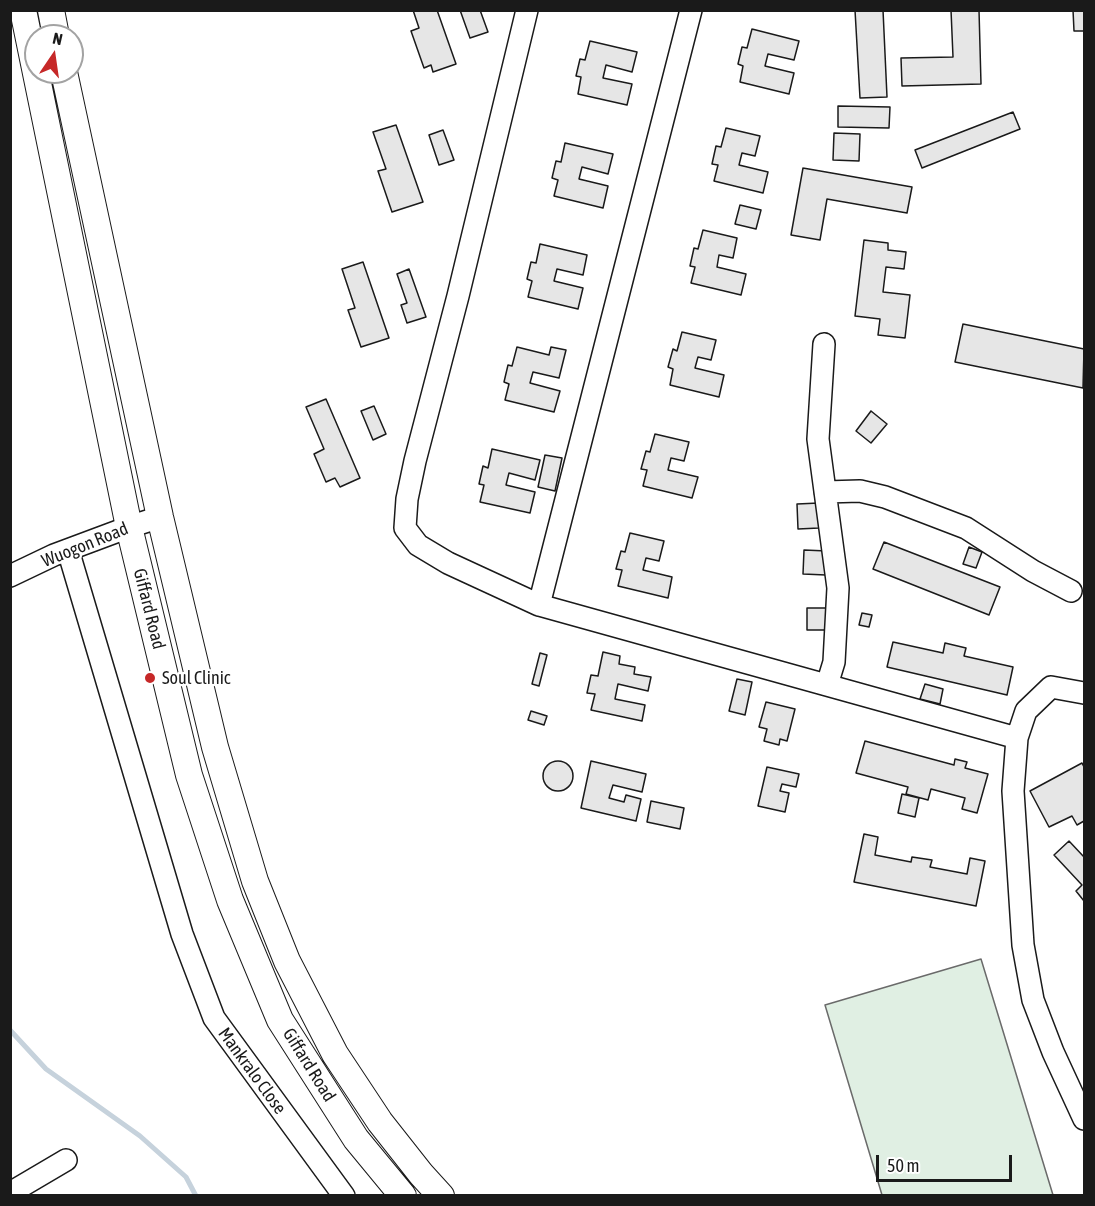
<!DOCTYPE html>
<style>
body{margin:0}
#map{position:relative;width:1095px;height:1206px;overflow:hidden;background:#fff;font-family:"Asap Condensed",sans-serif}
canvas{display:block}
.frame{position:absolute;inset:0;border:12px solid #1a1a1a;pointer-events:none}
.north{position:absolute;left:24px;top:24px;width:60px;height:60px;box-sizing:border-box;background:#fff;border:2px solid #a3a3a3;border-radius:50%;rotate:13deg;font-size:16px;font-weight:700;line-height:24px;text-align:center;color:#1a1a1a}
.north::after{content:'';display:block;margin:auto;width:21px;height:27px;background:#c62828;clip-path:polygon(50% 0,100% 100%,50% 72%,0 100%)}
.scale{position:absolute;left:876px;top:1155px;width:136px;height:27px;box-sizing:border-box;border:3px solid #1a1a1a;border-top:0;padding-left:8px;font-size:18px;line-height:21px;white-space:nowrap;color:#1a1a1a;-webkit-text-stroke:4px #fff;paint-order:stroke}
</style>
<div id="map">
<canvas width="1095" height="1206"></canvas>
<div class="frame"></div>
<div class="north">N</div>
<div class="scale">50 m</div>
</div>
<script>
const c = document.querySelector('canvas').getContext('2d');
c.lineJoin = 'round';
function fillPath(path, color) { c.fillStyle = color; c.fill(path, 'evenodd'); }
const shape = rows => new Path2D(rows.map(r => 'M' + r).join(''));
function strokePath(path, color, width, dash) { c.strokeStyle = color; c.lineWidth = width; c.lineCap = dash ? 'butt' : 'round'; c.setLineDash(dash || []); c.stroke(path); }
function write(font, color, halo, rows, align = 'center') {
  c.font = font + ' "Asap Condensed",sans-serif'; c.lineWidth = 4.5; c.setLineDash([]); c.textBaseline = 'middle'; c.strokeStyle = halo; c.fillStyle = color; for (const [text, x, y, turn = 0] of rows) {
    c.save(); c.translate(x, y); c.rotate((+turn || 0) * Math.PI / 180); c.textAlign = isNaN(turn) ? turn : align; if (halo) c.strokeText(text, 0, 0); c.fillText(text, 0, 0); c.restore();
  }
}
const green = shape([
 [981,959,1053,1195,882,1195,825,1005,981,959]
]);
fillPath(green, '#e0efe3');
strokePath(green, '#6a6a6a', 1.5);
strokePath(shape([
 [10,1030,46,1069,140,1136,186,1177,196,1196]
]), '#c6d2dc', 5);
const building = shape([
 [413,10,437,10,456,64,433,72,431,65,424,68,411,31,419,28,413,10],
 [460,10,480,10,488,32,470,38,460,10],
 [855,10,883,10,887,97,860,98,855,10],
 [951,10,979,10,981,84,902,86,901,58,953,57,951,10],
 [1073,10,1084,10,1084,31,1074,31,1073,10],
 [752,29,799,41,794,60,768,54,765,66,794,73,789,94,740,82,743,66,738,64,742,47,747,48,752,29],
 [590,41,637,52,632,72,606,65,603,78,632,84,627,105,578,94,581,77,576,76,580,59,585,60,590,41],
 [838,106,890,107,889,128,838,127,838,106],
 [1013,112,1020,129,922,168,915,150,1013,112],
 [396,125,423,202,392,212,378,171,386,169,373,132,396,125],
 [726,128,760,136,755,156,742,153,739,165,768,172,763,193,714,181,718,165,712,164,716,146,721,147,726,128],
 [443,130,454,160,439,165,429,135,443,130],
 [834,133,860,134,859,161,833,160,834,133],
 [565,143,613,154,608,174,582,167,579,179,608,186,603,208,554,196,558,180,552,178,556,161,561,162,565,143],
 [803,168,912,187,907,213,827,199,820,240,791,235,803,168],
 [740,205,761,210,756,229,735,224,740,205],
 [703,230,737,238,733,258,719,255,717,267,746,274,741,295,691,283,695,267,690,266,694,248,698,249,703,230],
 [864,240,888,243,888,250,906,252,904,269,886,267,883,292,910,295,905,338,878,335,880,319,855,316,864,240],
 [540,244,587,255,583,275,557,269,554,281,583,288,578,309,528,297,532,281,527,279,531,262,536,263,540,244],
 [363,262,389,338,361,347,348,310,355,308,342,269,363,262],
 [409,269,426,317,407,323,401,305,407,303,397,274,409,269],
 [963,324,1084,349,1083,388,955,362,963,324],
 [682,332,716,340,711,360,698,357,695,368,724,375,719,397,670,385,673,369,668,367,673,349,677,351,682,332],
 [517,347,549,355,551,347,566,350,559,378,533,372,530,383,560,391,554,412,505,400,509,384,504,382,508,365,512,366,517,347],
 [326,399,360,478,340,487,335,478,326,482,314,454,324,449,306,407,326,399],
 [374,406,386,434,373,440,361,411,374,406],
 [871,411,887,424,871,443,856,431,871,411],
 [655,434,689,442,684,461,671,458,668,470,698,477,692,498,643,486,647,470,641,469,646,451,650,452,655,434],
 [492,449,540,460,535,480,509,473,506,485,535,492,530,513,480,502,484,485,479,484,483,466,488,468,492,449],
 [545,455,562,458,555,491,538,487,545,455],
 [819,503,819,528,798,529,797,504,819,503],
 [630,533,664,541,659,561,646,558,643,570,672,577,668,598,618,586,622,570,616,569,621,551,625,552,630,533],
 [884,542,1000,587,989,615,873,569,884,542],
 [969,547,982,552,976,568,963,564,969,547],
 [804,550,827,551,826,575,803,574,804,550],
 [807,608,828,608,828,630,807,630,807,608],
 [862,613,872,615,869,627,859,625,862,613],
 [893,642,943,653,945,643,966,648,964,656,1013,667,1007,695,887,667,893,642],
 [603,652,620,656,619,664,635,667,634,674,651,677,648,691,618,684,615,699,645,705,642,721,591,710,595,694,587,693,591,675,598,676,603,652],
 [540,653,547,655,539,686,532,684,540,653],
 [737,679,752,682,745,715,729,711,737,679],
 [925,684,943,689,940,704,920,699,925,684],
 [766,702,795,709,787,741,780,739,779,745,764,741,767,729,759,727,766,702],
 [531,711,547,716,544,725,528,720,531,711],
 [865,741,954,765,955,759,967,762,965,768,988,774,977,813,962,809,965,798,931,789,928,800,906,794,908,787,856,773,865,741],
 [591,761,646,774,642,792,613,785,609,798,624,802,626,795,641,799,636,821,581,808,591,761],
 '543 776a15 15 0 1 1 30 0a15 15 0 1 1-30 0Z',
 [1082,763,1084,767,1084,821,1077,825,1072,816,1049,827,1030,791,1082,763],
 [767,767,799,774,796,787,782,784,780,791,789,793,785,812,758,806,767,767],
 [902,794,919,798,915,817,898,813,902,794],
 [651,801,684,808,680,829,647,822,651,801],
 [864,834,878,837,875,855,911,862,912,857,932,860,930,867,967,874,970,858,985,861,976,906,854,882,864,834],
 [1069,841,1084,857,1084,901,1076,891,1082,885,1054,855,1069,841]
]);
fillPath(building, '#e6e6e6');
strokePath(building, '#1a1a1a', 1.5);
const minor = shape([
 [527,10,458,296,415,461,407,499,405,528,418,545,448,563,539,605,1017,738],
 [824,344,818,439,838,588,834,662,827,685],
 [825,492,860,491,885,497,966,528,1033,571,1071,591],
 [68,550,182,934,214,1018,344,1196],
 [10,576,54,555,129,527,160,517],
 [539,605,691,10],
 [1084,693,1051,687,1026,711,1017,738,1013,791,1023,945,1033,1000,1053,1052,1084,1119],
 [10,1193,66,1160]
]);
const major = shape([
 [23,10,129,527,189,775,230,900,280,1020,356,1139,403,1196],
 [51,10,56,36],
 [64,72,160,517,215,747,255,881,287,961,335,1054,380,1122,421,1174,441,1196]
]);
strokePath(minor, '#1a1a1a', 24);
strokePath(major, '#1a1a1a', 28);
strokePath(minor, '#fff', 21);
strokePath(major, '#fff', 26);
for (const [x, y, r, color] of [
 [150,678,6,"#c62828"]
]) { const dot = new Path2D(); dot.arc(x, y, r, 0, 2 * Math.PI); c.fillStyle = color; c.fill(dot); strokePath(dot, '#fff', 2); }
write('18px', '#1a1a1a', '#fff', [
 ["Wuogon Road",85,545,-22],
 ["Giffard Road",149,609,76],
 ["Giffard Road",309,1065,58],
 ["Mankralo Close",252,1071,54]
]);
write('18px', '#1a1a1a', '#fff', [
 ["Soul Clinic",162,678]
], 'left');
</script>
